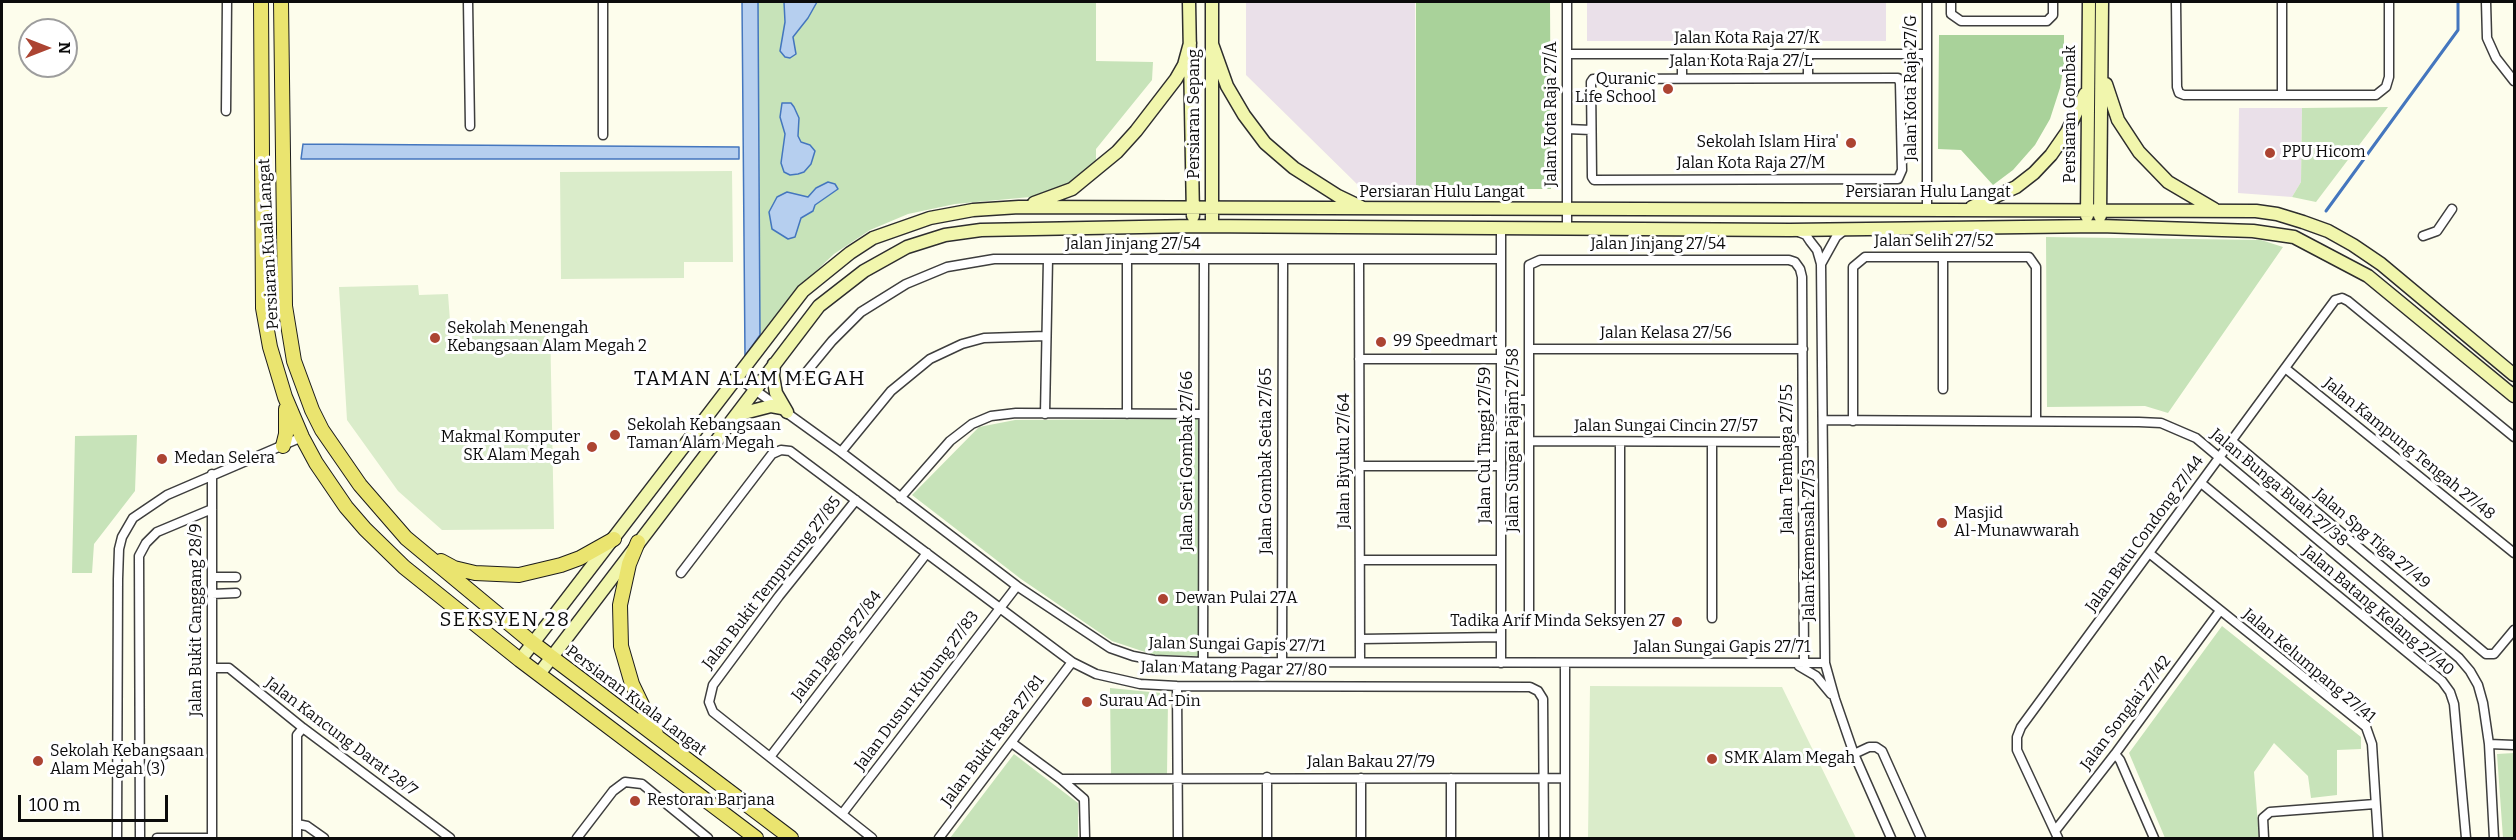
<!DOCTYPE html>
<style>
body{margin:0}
#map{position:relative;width:2516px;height:840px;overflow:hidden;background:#fdfdec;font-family:Bitter,serif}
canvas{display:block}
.frame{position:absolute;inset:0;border:3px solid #0b0b0b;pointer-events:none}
.north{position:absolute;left:18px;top:18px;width:60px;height:60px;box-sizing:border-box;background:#fff;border:2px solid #9d9d9d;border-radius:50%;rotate:90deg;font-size:16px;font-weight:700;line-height:24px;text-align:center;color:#0b0b0b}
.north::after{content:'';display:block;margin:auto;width:21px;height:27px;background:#ac4432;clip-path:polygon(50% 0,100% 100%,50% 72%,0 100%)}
.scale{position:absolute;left:18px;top:795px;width:150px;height:27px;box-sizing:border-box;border:3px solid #0b0b0b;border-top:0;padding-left:8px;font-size:18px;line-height:21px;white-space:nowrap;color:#0b0b0b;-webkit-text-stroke:4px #fff;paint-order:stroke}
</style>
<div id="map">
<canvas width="2516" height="840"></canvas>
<div class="frame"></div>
<div class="north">N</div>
<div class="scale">100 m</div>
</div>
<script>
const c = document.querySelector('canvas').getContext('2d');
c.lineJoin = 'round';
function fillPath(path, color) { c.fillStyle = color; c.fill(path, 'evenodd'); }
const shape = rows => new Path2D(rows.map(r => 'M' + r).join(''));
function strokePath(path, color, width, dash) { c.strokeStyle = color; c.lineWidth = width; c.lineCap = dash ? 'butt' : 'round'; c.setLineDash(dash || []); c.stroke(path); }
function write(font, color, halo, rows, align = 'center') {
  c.font = font + ' Bitter,serif'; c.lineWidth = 6; c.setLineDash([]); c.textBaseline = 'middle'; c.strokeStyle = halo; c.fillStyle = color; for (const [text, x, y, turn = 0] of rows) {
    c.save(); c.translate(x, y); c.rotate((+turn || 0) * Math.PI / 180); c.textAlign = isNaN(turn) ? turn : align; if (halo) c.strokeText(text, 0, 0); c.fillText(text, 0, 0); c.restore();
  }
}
fillPath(shape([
 [1246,2,1415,2,1416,189,1362,189,1246,75],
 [1587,2,1886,2,1886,41,1587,41],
 [2239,108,2302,108,2301,182,2292,197,2238,193]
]), '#eae0e9');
fillPath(shape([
 [758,2,1096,2,1096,61,1153,62,1152,80,1096,149,1096,163,1070,184,1041,196,955,204,908,214,870,230,834,254,798,288,760,335],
 [2388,107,2316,202,2292,197,2301,182,2302,108],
 [2046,237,2261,240,2283,247,2168,413,2145,406,2047,407],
 [1198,419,1199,656,1154,655,1112,641,1021,579,912,495,979,427,1015,420],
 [137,435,135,491,94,544,92,573,72,573,75,436],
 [2222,626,2361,737,2361,749,2337,750,2337,795,2311,798,2308,776,2274,743,2254,772,2259,838,2165,838,2129,753],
 [1110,688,1161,693,1168,700,1167,775,1111,775],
 [2514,753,2514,838,2503,838,2497,754],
 [1014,754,1078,803,1078,838,950,838]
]), '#c7e3b9');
fillPath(shape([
 [1416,2,1550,2,1551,189,1416,189],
 [1939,35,2064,35,2064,64,2060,88,2050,119,2035,145,2013,170,1993,185,1961,150,1938,149]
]), '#a9d29a');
fillPath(shape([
 [732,171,733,262,684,262,684,278,561,279,560,172],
 [418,285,419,295,448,294,450,321,550,322,554,529,442,530,398,491,347,420,339,287],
 [1590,686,1782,687,1856,838,1588,838]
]), '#daecca');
const water = shape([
 [742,2,758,2,760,335,745,356,742,2],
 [784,2,817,2,808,18,793,37,796,54,790,58,785,57,780,51,785,22,784,2],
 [782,103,791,103,794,107,799,118,798,136,801,142,810,145,815,151,811,164,804,172,798,174,790,175,784,172,781,163,785,134,780,117,782,103],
 [303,144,739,147,739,159,301,159,303,144],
 [828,182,835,184,838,189,815,205,813,211,801,218,795,237,788,239,772,229,769,212,777,197,787,192,808,197,816,188,828,182]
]);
fillPath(water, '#b6cfef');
strokePath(water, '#4476be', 1.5);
strokePath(shape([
 [2326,211,2458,30,2458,2]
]), '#4476be', 3);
const minor = shape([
 [468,2,470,126],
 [1567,2,1567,227],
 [1927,2,1927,210],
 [1951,2,1951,14,1961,21,2047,21,2053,15,2053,2],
 [2176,2,2177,87,2179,93,2184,95,2376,95,2386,87,2389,77,2389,2],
 [2486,2,2487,38,2496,58,2514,81],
 [1567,54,1927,54],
 [1682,54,1682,77],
 [1808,54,1808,77],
 [1893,78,1898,78,1900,83,1902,170,1898,179,1594,180,1592,177,1591,82,1593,79,1893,78],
 [2282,94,2282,2],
 [226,111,227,2],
 [1567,129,1591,130],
 [603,135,603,2],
 [1796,231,1806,235,1810,241,1817,250,1821,264,1825,663,1835,699,1854,754,1891,838],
 [2423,236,2437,231,2452,209],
 [1943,257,1943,389],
 [1359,260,1360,662],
 [1821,264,1836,237,1846,229],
 [1529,349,1803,349],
 [1359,359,1501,359],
 [2285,368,2514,553],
 [804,375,832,341,861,312,906,284,947,267,994,259,1501,259],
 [737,377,841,452,1017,586,1110,648,1133,656,1154,660,1203,662,1825,663],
 [1501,400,1529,400],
 [1045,414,1048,259],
 [1127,414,1127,260],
 [1823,420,2139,422,2161,423,2196,438,2459,658,2470,671,2478,685,2483,703,2489,744,2494,838],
 [1853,421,1853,267,1865,257,2029,257,2036,267,2036,421],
 [1529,441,1803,442],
 [2232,441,2486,654,2494,654,2514,630],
 [841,452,891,391,930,359,962,344,984,338,1046,336],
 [1360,466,1501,466],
 [212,474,212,838],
 [2201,483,2426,668,2442,681,2450,692,2454,704,2466,838],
 [900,498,950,441,972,424,991,416,1016,413,1203,414],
 [856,500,779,596,713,685,709,702,713,712,872,838],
 [2149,553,2366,727,2372,744,2378,838],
 [1360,560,1501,560],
 [681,573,772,454,781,450,790,451,1072,662,1096,674,1140,684,1177,686,1530,687,1538,691,1543,699,1544,838],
 [212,577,236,577],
 [212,594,236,593],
 [1620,614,1620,442],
 [1529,615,1529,265,1540,260,1789,260,1795,262,1800,269,1802,277,1804,663],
 [1712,618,1712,442],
 [1360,639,1501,637],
 [1203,662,1204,260],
 [1282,662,1283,260],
 [1501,663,1501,227],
 [1565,663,1565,838],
 [1799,666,1816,676,1831,694],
 [212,668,229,668,303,728,450,838],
 [1177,686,1178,838],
 [1012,743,1061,779,1564,778],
 [2489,744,2514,745],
 [1854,754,1869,747,1876,747,1882,751,1921,838],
 [2115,754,2120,760,2154,838],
 [770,757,927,553],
 [1267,777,1267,838],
 [1361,778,1361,838],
 [1451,778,1451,838],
 [1061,779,1084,799,1085,838],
 [842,814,1017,586],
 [297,824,307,826,324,838],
 [2055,831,2115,754,2219,612],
 [117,838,118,579,119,549,122,537,133,518,167,495,302,437],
 [140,838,139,556,146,543,157,532,212,509],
 [157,838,212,838],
 [297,838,297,735,303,728],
 [577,838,613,791,625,782,642,784,708,838],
 [939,838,1072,662],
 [2058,838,2017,750,2017,737,2021,727,2335,300,2342,298,2348,301,2514,437],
 [2264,838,2263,818,2270,812,2375,804]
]);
const secondary = shape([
 [1189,2,1193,216],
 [1212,44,1227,86,1244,115,1265,143,1294,168,1338,196,1361,207],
 [2106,84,2118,120,2139,152,2168,182,2214,209],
 [1034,203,1072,189,1117,152,1136,131,1176,79,1184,65,1190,43],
 [1972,207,2016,187,2034,173,2051,155,2067,132,2085,94],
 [2087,216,2089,2],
 [2100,216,2102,2],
 [1212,226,1212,2],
 [774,364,773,376,776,393,787,412],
 [736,415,771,406,782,408],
 [520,660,803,291,850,253,873,238,930,218,973,210,1019,207,2256,211,2277,214,2303,222,2328,231,2353,245,2381,264,2514,375],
 [539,674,819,306,864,271,907,247,945,235,981,230,1193,226,1790,230,2100,226,2253,231,2294,237,2368,276,2514,396]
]);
const primary = shape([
 [261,2,263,308,270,347,285,397,302,437,316,463,346,507,365,529,404,567,520,660,756,838],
 [281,2,285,306,294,361,312,410,322,430,360,485,406,538,529,640,791,838],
 [283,446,286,434,286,409],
 [638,542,629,564,620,605,621,646,632,684,656,734],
 [441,561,454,568,475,573,519,575,561,565,580,558,614,539]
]);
strokePath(minor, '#3e3e3e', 11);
strokePath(secondary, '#2d2d2d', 15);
strokePath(primary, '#1c1c1c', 16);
strokePath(minor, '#fff', 8);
strokePath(secondary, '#f1f6ad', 12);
strokePath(primary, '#eae46f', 14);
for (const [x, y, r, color] of [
 [1668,89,6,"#ac4432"],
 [1851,143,6,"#ac4432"],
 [2270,153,6,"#ac4432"],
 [435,338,6,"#ac4432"],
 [1381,342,6,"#ac4432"],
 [615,435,6,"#ac4432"],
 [592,447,6,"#ac4432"],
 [162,459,6,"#ac4432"],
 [1942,523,6,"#ac4432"],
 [1163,599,6,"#ac4432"],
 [1677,622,6,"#ac4432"],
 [1087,702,6,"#ac4432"],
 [1712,759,6,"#ac4432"],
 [38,761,6,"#ac4432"],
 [635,801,6,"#ac4432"]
]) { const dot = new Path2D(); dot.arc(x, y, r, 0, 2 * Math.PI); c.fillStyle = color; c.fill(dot); strokePath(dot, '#fff', 2); }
write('16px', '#0b0b0b', '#fff', [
 ["Jalan Kota Raja 27/K",1747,39],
 ["Jalan Kota Raja 27/L",1741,62],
 ["Jalan Kota Raja 27/G",1912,88,-90],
 ["Persiaran Sepang",1195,114,-90],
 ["Jalan Kota Raja 27/A",1552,114,-90],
 ["Persiaran Gombak",2071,114,-90],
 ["Jalan Kota Raja 27/M",1751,164],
 ["Persiaran Hulu Langat",1442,193],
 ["Persiaran Hulu Langat",1928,193],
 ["Jalan Selih 27/52",1934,242],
 ["Persiaran Kuala Langat",269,244,-93],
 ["Jalan Jinjang 27/54",1133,245],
 ["Jalan Jinjang 27/54",1658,245],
 ["Jalan Kelasa 27/56",1666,334],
 ["Jalan Sungai Cincin 27/57",1666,427],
 ["Jalan Sungai Pajam 27/58",1514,440,-90],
 ["Jalan Cul Tinggi 27/59",1486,445,-90],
 ["Jalan Kampung Tengah 27/48",2409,449,39],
 ["Jalan Tembaga 27/55",1788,459,-90],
 ["Jalan Seri Gombak 27/66",1188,461,-90],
 ["Jalan Gombak Setia 27/65",1267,461,-90],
 ["Jalan Biyuku 27/64",1345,461,-90],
 ["Jalan Bunga Buah 27/38",2279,488,40],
 ["Jalan Batu Condong 27/44",2145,534,-54],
 ["Jalan Spg Tiga 27/49",2372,539,40],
 ["Jalan Kemensah 27/53",1810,540,-90],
 ["Jalan Bukit Tempurung 27/85",772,583,-52],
 ["Jalan Batang Kelang 27/40",2378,611,40],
 ["Jalan Bukit Canggang 28/9",197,620,-90],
 ["Jalan Sungai Gapis 27/71",1237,645,1],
 ["Jalan Jagong 27/84",837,646,-52],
 ["Jalan Sungai Gapis 27/71",1722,648],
 ["Jalan Kelumpang 27/41",2309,666,40],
 ["Jalan Matang Pagar 27/80",1234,669,1],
 ["Jalan Dusun Kubung 27/83",917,691,-53],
 ["Persiaran Kuala Langat",636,701,37],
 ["Jalan Songlai 27/42",2126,713,-53],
 ["Jalan Kancung Darat 28/7",341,737,37],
 ["Jalan Bukit Rasa 27/81",993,741,-53],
 ["Jalan Bakau 27/79",1371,763]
]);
write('16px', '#0b0b0b', '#fff', [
 ["Quranic",1656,80,"right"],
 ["Life School",1656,98,"right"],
 ["Sekolah Islam Hira'",1839,143,"right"],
 ["PPU Hicom",2282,153],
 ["Sekolah Menengah",447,329],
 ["Kebangsaan Alam Megah 2",447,347],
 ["99 Speedmart",1393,342],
 ["Sekolah Kebangsaan",627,426],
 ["Taman Alam Megah",627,444],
 ["Makmal Komputer",580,438,"right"],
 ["SK Alam Megah",580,456,"right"],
 ["Medan Selera",174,459],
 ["Masjid",1954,514],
 ["Al-Munawwarah",1954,532],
 ["Dewan Pulai 27A",1175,599],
 ["Tadika Arif Minda Seksyen 27",1665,622,"right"],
 ["Surau Ad-Din",1099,702],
 ["Sekolah Kebangsaan",50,752],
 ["Alam Megah (3)",50,770],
 ["SMK Alam Megah",1724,759],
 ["Restoran Barjana",647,801]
], 'left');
c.letterSpacing = '1.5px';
write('20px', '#0b0b0b', '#fff', [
 ["TAMAN ALAM MEGAH",750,379],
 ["SEKSYEN 28",505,620]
]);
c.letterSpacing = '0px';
</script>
